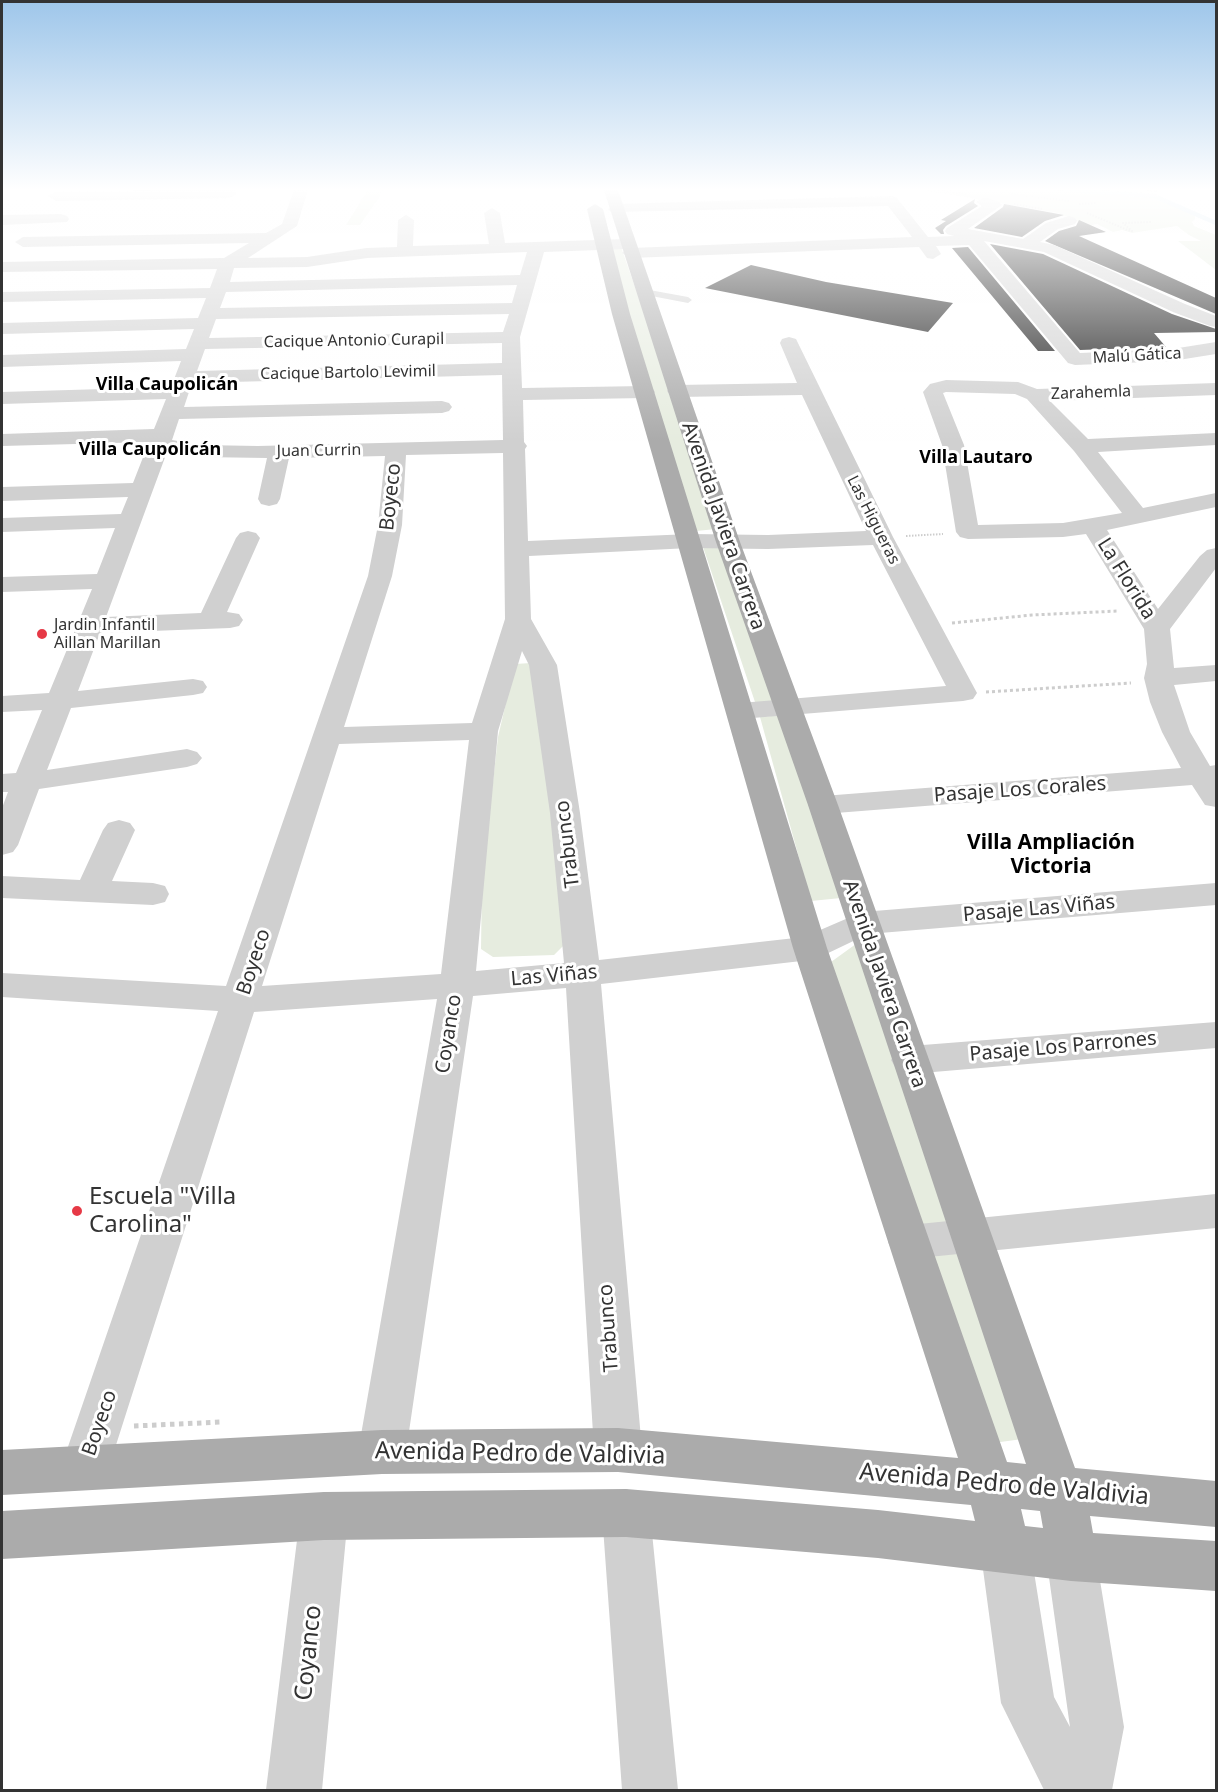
<!DOCTYPE html>
<meta charset="utf-8">
<style>
body{margin:0}
#map{position:relative;width:1218px;height:1792px;overflow:hidden;background:#fff;font-family:"Noto Sans",sans-serif}
canvas{display:block}
.frame{position:absolute;inset:0;border:3px solid #333;pointer-events:none}
</style>
<div id="map">
<canvas width="1218" height="1792"></canvas>
<div class="frame"></div>
</div>
<script>
const c = document.querySelector('canvas').getContext('2d');
c.lineJoin = 'round';
function fillPath(path, color) { c.fillStyle = color; c.fill(path, 'evenodd'); }
const shape = rows => new Path2D(rows.map(r => 'M' + r).join(''));
function strokePath(path, color, width, dash) { c.strokeStyle = color; c.lineWidth = width; c.lineCap = dash ? 'butt' : 'round'; c.setLineDash(dash || []); c.stroke(path); }
function write(font, color, halo, rows, align = 'center') {
  c.font = font + ' "Noto Sans",sans-serif'; c.lineWidth = 6; c.setLineDash([]); c.textBaseline = 'middle'; c.strokeStyle = halo; c.fillStyle = color; for (const [text, x, y, turn = 0] of rows) {
    c.save(); c.translate(x, y); c.rotate((+turn || 0) * Math.PI / 180); c.textAlign = isNaN(turn) ? turn : align; if (halo) c.strokeText(text, 0, 0); c.fillText(text, 0, 0); c.restore();
  }
}
fillPath(shape([
 [368,190,384,190,360,225,346,225],
 [924,190,1056,190,1163,199,1195,214,1195,219,1192,222,1194,226,1216,235,1216,270,1178,241,1201,241,1189,235,1177,226,1132,233,1122,230,1113,232,1097,224,1088,226,1058,213],
 [608,247,621,247,707,493,716,529,696,531],
 [722,546,777,702,755,702,703,547],
 [531,663,569,940,554,955,493,957,481,949,482,881,498,737,515,664],
 [783,715,841,898,811,901,760,717],
 [860,941,1030,1438,993,1443,831,962]
]), '#e6ecdf');
strokePath(shape([
 [1069,190,1154,196,1216,223]
]), '#cfe2ee', 4.5);
fillPath(shape([
 [975,199,974,203,978,206,946,226,943,230,944,234,941,234,935,228,946,221,941,220],
 [1004,204,1064,215,1045,221,1022,237,974,228,1003,207],
 [1079,220,1106,232,1079,236,1216,298,1216,314,1045,241,1059,231,1076,226],
 [990,244,1043,254,1172,314,1216,329,1216,332,1154,333,1166,347,1080,350],
 [968,247,1055,351,1038,351,952,248],
 [751,265,826,282,953,303,928,332,705,288]
]), '#1a1a1a');
strokePath(shape([
 [935,190,967,194],
 [1011,194,1069,201],
 [1014,204,1042,209],
 [1079,204,1096,203],
 [1087,213,1130,231,1132,231,1123,223,1151,222],
 [906,536,943,534]
]), '#cdcdcd', 2, [1.5, 1.5]);
strokePath(shape([
 [952,623,1032,615,1118,611],
 [986,692,1131,683]
]), '#cdcdcd', 3, [3, 3]);
strokePath(shape([
 [134,1426,222,1422]
]), '#cdcdcd', 5, [4.5, 4.5]);
fillPath(shape([
 [1145,190,1159,190,1155,192,1145,190],
 [644,289,688,297,692,300,688,303,641,294,641,290,644,289]
]), '#d0d0d0');
fillPath(shape([
 [234,190,237,193,234,196,229,198,56,201,48,196,56,191,234,190],
 [294,190,308,190,297,226,248,258,307,257,367,248,397,247,398,220,406,215,414,220,413,246,489,244,484,213,492,208,500,213,505,243,627,239,635,244,631,248,912,237,888,206,611,212,608,209,616,204,892,196,897,198,928,237,954,236,947,234,945,231,947,228,982,206,976,202,984,197,999,202,1002,205,968,229,1023,239,1046,223,1069,216,1075,218,1077,221,1075,224,1058,229,1040,242,1054,245,1185,304,1216,316,1216,327,1210,326,1173,312,1044,252,984,241,1080,353,1172,349,1216,342,1216,354,1172,361,1075,365,1068,363,969,245,936,246,941,254,933,259,927,258,919,247,630,258,622,253,626,249,544,252,520,337,522,388,645,386,652,388,655,392,652,396,645,398,523,400,524,442,527,446,525,449,528,541,690,534,768,535,866,531,802,395,677,397,670,395,667,391,670,387,677,385,797,383,780,343,782,339,789,337,796,339,893,537,977,693,973,699,963,701,740,719,730,717,726,711,730,705,740,703,946,686,873,545,768,549,690,548,529,556,531,619,557,665,580,813,599,960,804,937,862,912,1216,883,1216,905,868,934,822,956,810,960,601,984,642,1450,635,1466,618,1472,601,1466,594,1450,566,988,473,996,406,1452,399,1468,382,1474,365,1468,358,1452,437,999,254,1012,109,1467,102,1483,85,1490,68,1483,61,1467,218,1011,2,997,2,973,226,986,368,576,378,525,385,456,289,458,280,499,277,504,269,506,261,504,258,499,267,458,201,457,167,452,106,617,201,613,236,538,240,533,248,531,256,533,260,538,227,612,239,614,243,620,239,626,230,628,100,633,78,691,193,679,203,681,207,687,203,693,193,695,71,708,47,770,187,749,197,752,202,758,197,764,187,767,39,789,18,845,13,852,2,855,2,808,8,792,2,792,2,774,16,773,42,710,2,712,2,696,49,693,92,589,2,592,2,577,97,574,115,528,2,532,2,518,121,514,128,497,2,501,2,487,133,483,149,442,2,446,2,434,154,429,166,399,2,404,2,392,171,387,181,361,2,367,2,355,186,349,194,329,2,334,2,323,198,318,206,298,2,302,2,292,210,288,217,269,2,272,2,262,224,258,249,243,23,247,15,242,23,237,266,233,282,224,294,190],
 [527,252,520,275,230,282,234,268,307,267,367,258,527,252],
 [517,285,512,303,220,308,226,292,517,285],
 [509,314,503,332,209,338,216,319,509,314],
 [502,343,502,363,197,371,205,349,502,343],
 [502,375,503,440,258,446,201,445,172,440,179,419,442,413,449,411,452,407,449,403,442,401,184,407,192,383,502,375],
 [503,453,505,619,472,723,344,727,392,576,402,525,406,455,503,453],
 [522,651,529,665,550,813,564,963,476,971,498,731,522,651],
 [469,740,441,974,262,986,339,744,469,740],
 [61,214,67,216,69,219,67,222,2,225,2,215,61,214],
 [946,380,1018,382,1037,389,1216,383,1216,395,1050,401,1088,439,1216,433,1216,445,1098,452,1143,508,1216,493,1216,507,1107,530,1158,609,1200,556,1207,550,1216,548,1216,568,1170,629,1174,668,1216,665,1216,681,1174,685,1190,732,1210,766,1216,765,1216,807,1205,805,1192,785,823,814,812,812,808,805,812,798,823,796,1181,768,1162,732,1150,702,1144,678,1147,664,1144,629,1086,534,1063,537,968,539,960,537,956,532,942,445,923,392,930,384,946,380],
 [946,392,1015,394,1027,399,1074,451,1122,513,1063,523,978,525,964,445,943,393,946,392],
 [119,820,130,823,135,830,112,881,153,883,165,886,169,894,165,902,153,905,2,898,2,876,80,880,103,830,108,823,119,820],
 [1216,1022,1216,1048,910,1074,897,1070,891,1060,897,1050,910,1046,1216,1022],
 [1216,1194,1216,1228,909,1259,894,1254,888,1242,894,1230,909,1225,1216,1194],
 [626,1489,643,1496,650,1513,678,1790,622,1790,602,1513,609,1496,626,1489],
 [324,1492,341,1499,348,1516,322,1790,266,1790,300,1516,307,1499,324,1492],
 [1005,1522,1023,1530,1030,1547,1054,1697,1070,1727,1046,1556,1053,1539,1071,1531,1089,1539,1096,1556,1124,1727,1112,1790,1044,1790,1001,1703,980,1547,987,1530,1005,1522]
]), '#d0d0d0');
fillPath(shape([
 [604,190,618,190,740,542,838,805,1075,1468,1216,1481,1216,1527,1090,1516,1093,1533,1216,1541,1216,1591,1071,1581,878,1558,626,1537,324,1540,2,1559,2,1511,324,1492,626,1489,878,1510,975,1521,971,1505,618,1472,382,1474,2,1495,2,1450,382,1430,618,1428,958,1458,793,948,612,314,587,209,595,204,603,209,630,314,827,948,1007,1462,1026,1464,808,805,716,542,604,190],
 [1021,1509,1040,1511,1043,1528,1025,1526,1021,1509]
]), '#ababab');
const sky = c.createLinearGradient(0, 0, 0, 441);
sky.addColorStop(0, '#9ec6ea');
sky.addColorStop(0.43, '#fff');
sky.addColorStop(1, '#ffffff00');
c.fillStyle = sky;
c.fillRect(0, 0, 1218, 441);
for (const [x, y, r, color] of [
 [42,634,6,"#e63946"],
 [77,1211,6,"#e63946"]
]) { const dot = new Path2D(); dot.arc(x, y, r, 0, 2 * Math.PI); c.fillStyle = color; c.fill(dot); strokePath(dot, '#fff', 2); }
write('16px', '#333', '#fff', [
 ["Cacique Antonio Curapil",354,341,-1],
 ["Malú Gática",1137,356,-3],
 ["Cacique Bartolo Levimil",348,373,-1],
 ["Zarahemla",1091,393,-2],
 ["Juan Currin",319,451,-1],
 ["Las Higueras",873,520,63]
]);
write('16px', '#333', '#fff', [
 ["Jardin Infantil",54,625],
 ["Aillan Marillan",54,643]
], 'left');
write('bold 18px', '#000', '#fff', [
 ["Villa Caupolicán",167,385],
 ["Villa Caupolicán",150,450],
 ["Villa Lautaro",976,458]
]);
write('20px', '#333', '#fff', [
 ["Boyeco",391,497,-84],
 ["Avenida Javiera Carrera",723,526,71],
 ["La Florida",1126,579,58],
 ["Pasaje Los Corales",1020,790,-4],
 ["Trabunco",568,844,-97],
 ["Pasaje Las Viñas",1039,909,-5],
 ["Boyeco",254,962,-72],
 ["Las Viñas",554,976,-5],
 ["Avenida Javiera Carrera",884,984,71],
 ["Coyanco",449,1034,-81],
 ["Pasaje Los Parrones",1063,1047,-5],
 ["Trabunco",609,1328,-94],
 ["Boyeco",100,1423,-71]
]);
write('bold 21px', '#000', '#fff', [
 ["Villa Ampliación",1051,843],
 ["Victoria",1051,867]
]);
write('24px', '#333', '#fff', [
 ["Escuela \"Villa",89,1197],
 ["Carolina\"",89,1225]
], 'left');
write('24px', '#333', '#fff', [
 ["Avenida Pedro de Valdivia",520,1454,1],
 ["Avenida Pedro de Valdivia",1004,1485,5],
 ["Coyanco",309,1653,-84]
]);
</script>
